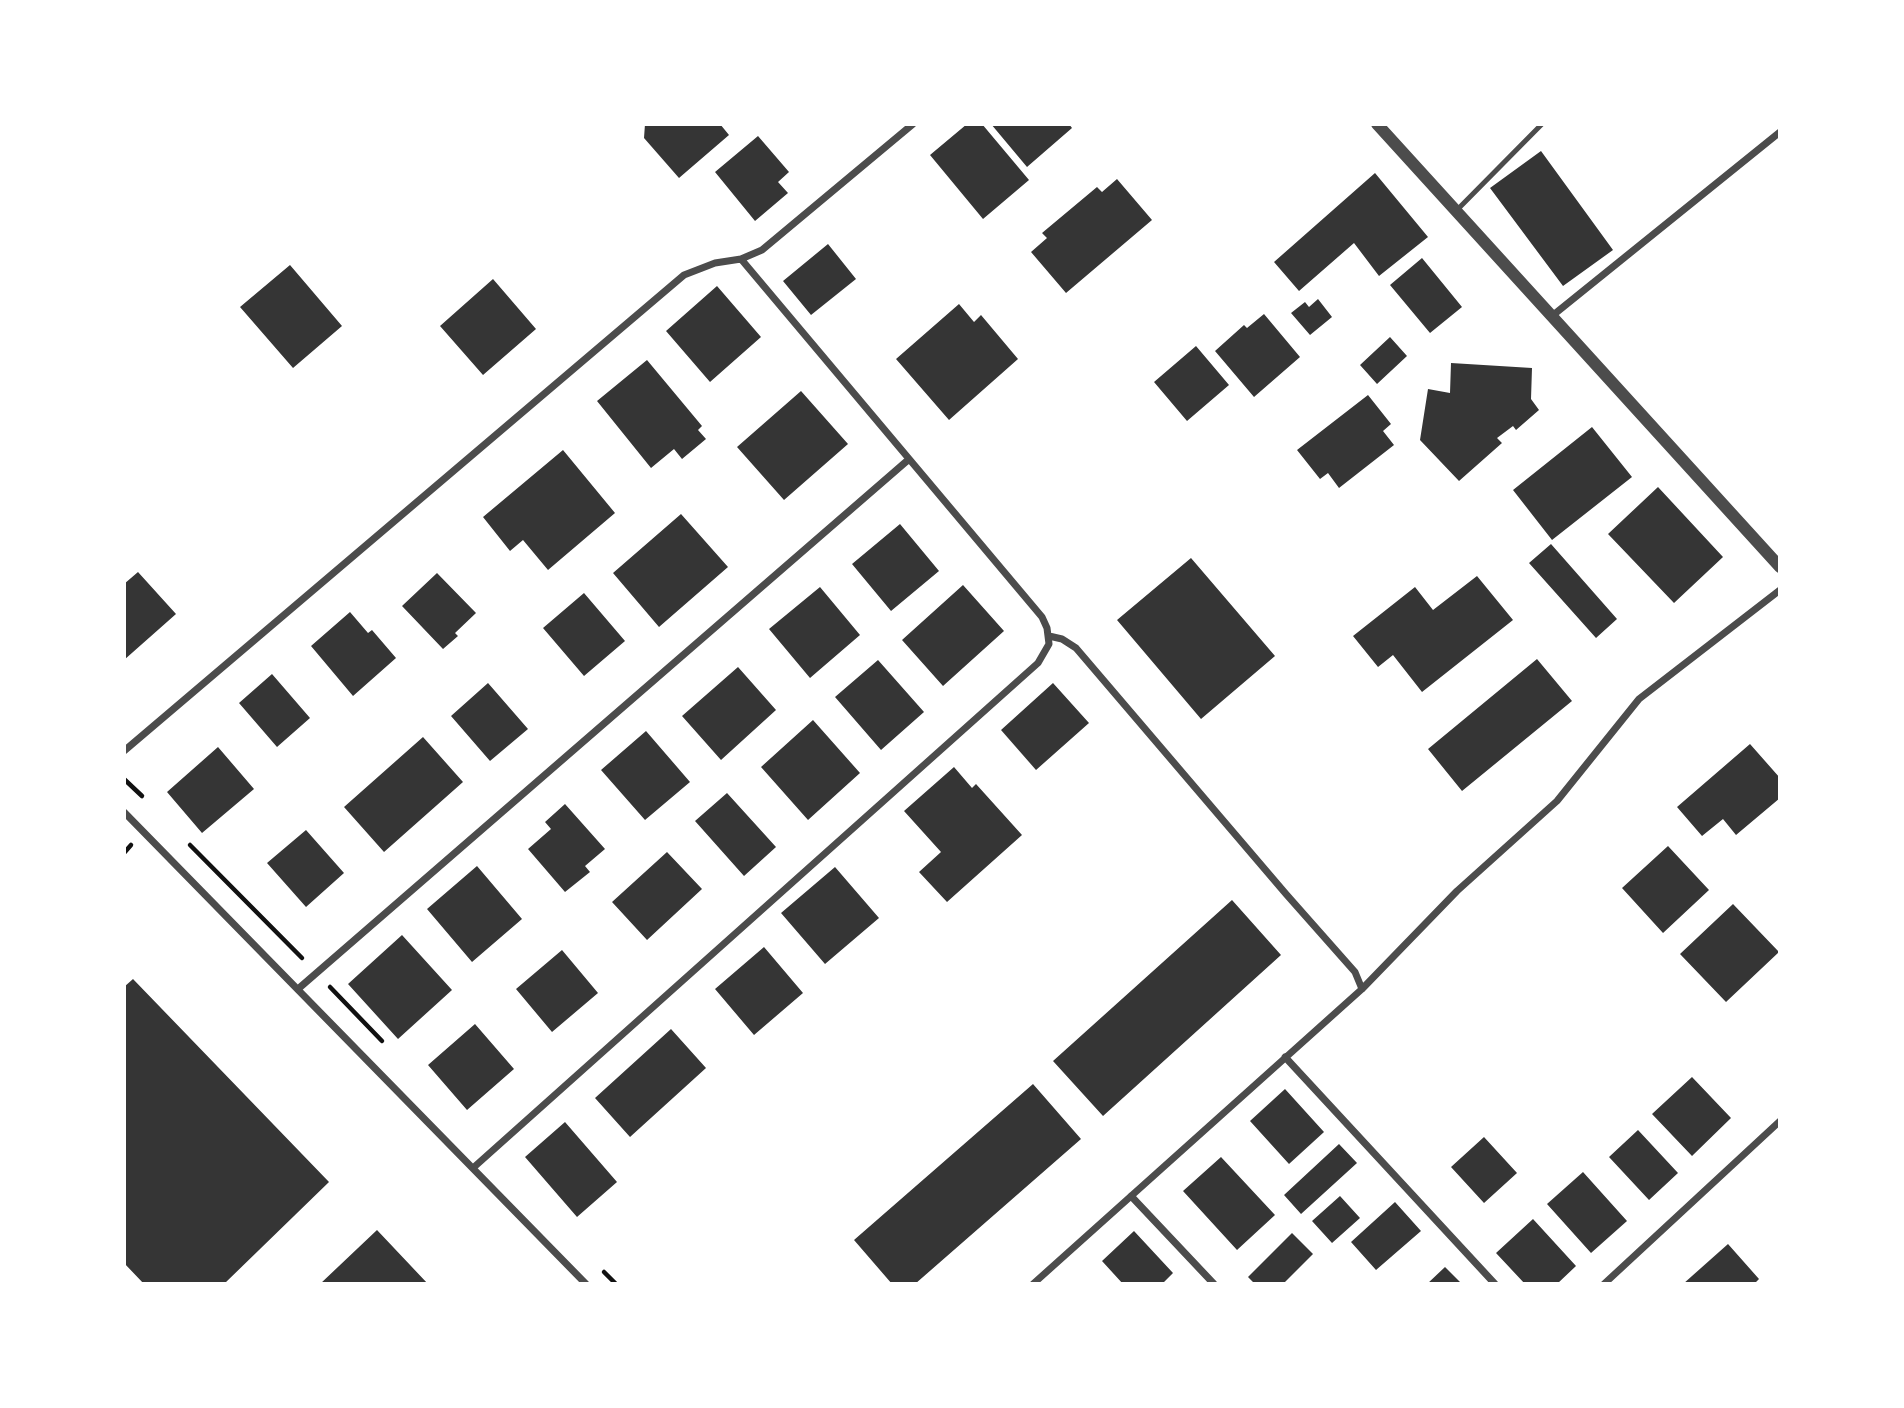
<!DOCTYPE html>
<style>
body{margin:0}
#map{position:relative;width:1904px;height:1408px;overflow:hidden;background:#fff;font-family:"Alegreya Sans",sans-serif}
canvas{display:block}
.frame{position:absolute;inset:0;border:126px solid #fff;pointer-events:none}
</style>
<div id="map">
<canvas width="1904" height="1408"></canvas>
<div class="frame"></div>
</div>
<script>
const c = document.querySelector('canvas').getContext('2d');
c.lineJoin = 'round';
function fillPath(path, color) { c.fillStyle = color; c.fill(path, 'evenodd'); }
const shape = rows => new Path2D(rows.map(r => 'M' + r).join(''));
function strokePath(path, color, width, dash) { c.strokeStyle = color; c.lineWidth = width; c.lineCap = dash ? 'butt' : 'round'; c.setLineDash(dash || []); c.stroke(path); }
fillPath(shape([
 [645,124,720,124,729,135,679,178,644,138],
 [967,124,982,124,1029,180,983,219,930,155],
 [991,124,1069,124,1072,128,1027,167],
 [758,136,789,172,778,182,788,193,755,221,715,172],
 [1541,151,1613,250,1563,286,1490,188],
 [1375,173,1428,237,1379,276,1354,243,1299,291,1274,262],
 [1117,179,1152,220,1066,293,1031,252,1047,238,1042,233,1097,187,1102,192],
 [828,244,856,279,811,315,783,281],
 [1422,258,1462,307,1430,333,1390,285],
 [290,265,342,326,293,368,240,307],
 [493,279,536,329,483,375,440,326],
 [717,286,761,337,710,382,666,331],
 [1318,299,1332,317,1310,335,1291,313,1305,302,1309,307],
 [959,304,974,322,981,315,1018,359,949,420,896,359],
 [1264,314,1300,357,1254,397,1215,351,1244,325,1247,328],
 [1390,337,1407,356,1377,384,1360,365],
 [1196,346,1229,385,1187,421,1154,382],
 [647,360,702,426,698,430,706,439,682,459,674,449,651,468,597,401],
 [1451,363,1532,368,1531,399,1539,410,1516,430,1513,426,1497,438,1502,443,1459,481,1420,440,1428,389,1450,393],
 [801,391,848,444,784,500,737,447],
 [1368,395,1391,424,1383,431,1394,445,1339,488,1328,473,1320,479,1297,450],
 [1592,427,1632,477,1552,540,1513,490],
 [563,450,615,513,548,570,523,540,510,551,483,517],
 [1658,487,1723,557,1674,603,1608,534],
 [681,514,728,567,659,627,613,573],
 [900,524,939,571,891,611,852,564],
 [1551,544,1617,619,1596,638,1529,563],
 [1191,558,1275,656,1201,719,1117,620],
 [138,572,176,614,124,660,124,584],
 [437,573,476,613,455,633,458,636,443,649,402,606],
 [1477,576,1513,620,1422,692,1393,655,1378,667,1353,636,1415,587,1433,610],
 [963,585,1004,631,943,686,902,640],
 [820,587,860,635,810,678,769,629],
 [584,593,625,641,584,676,543,628],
 [350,612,368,633,372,630,396,658,353,696,311,646],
 [1537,659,1572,701,1462,791,1428,749],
 [878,660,924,712,881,750,835,697],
 [738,667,776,710,721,760,682,716],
 [272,674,310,718,277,747,239,703],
 [488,683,528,729,490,761,451,716],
 [1053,683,1089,723,1036,770,1001,730],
 [813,720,860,773,808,820,761,767],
 [646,731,690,782,645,820,601,770],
 [423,737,463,782,384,852,344,807],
 [1750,744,1780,778,1780,798,1736,835,1723,819,1702,836,1677,807],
 [218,747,254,789,202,833,167,792],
 [954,767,972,788,976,784,1022,835,947,902,919,872,941,852,904,811],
 [727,793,776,847,744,876,695,821],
 [565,804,605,849,585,866,590,872,565,892,528,849,551,829,545,822],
 [306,830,344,873,306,907,267,863],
 [1668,846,1709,890,1663,933,1622,888],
 [667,852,702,889,647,940,612,902],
 [477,866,522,919,472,962,427,909],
 [835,867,879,918,825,964,781,913],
 [1232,900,1281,955,1103,1116,1053,1061],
 [1733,904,1779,952,1726,1002,1680,954],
 [402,935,452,990,398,1039,348,984],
 [764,947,803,993,754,1035,715,989],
 [562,950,598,993,552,1032,516,989],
 [133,979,329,1182,224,1284,144,1284,124,1263,124,987],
 [475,1024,514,1069,467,1110,428,1065],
 [671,1029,706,1068,630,1137,595,1098],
 [1692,1077,1731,1118,1692,1156,1652,1114],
 [1033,1084,1081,1139,915,1284,892,1284,854,1240],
 [1285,1089,1324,1132,1289,1164,1250,1121],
 [565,1122,617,1182,577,1217,525,1157],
 [1638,1130,1678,1173,1649,1200,1609,1157],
 [1484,1137,1517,1173,1484,1203,1451,1167],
 [1339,1144,1357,1163,1301,1214,1284,1195],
 [1221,1157,1275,1215,1237,1250,1183,1191],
 [1583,1172,1627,1221,1591,1253,1547,1204],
 [1340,1196,1360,1218,1332,1243,1312,1221],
 [1395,1202,1421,1231,1376,1270,1351,1242],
 [1533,1219,1576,1266,1557,1284,1525,1284,1496,1253],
 [377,1230,428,1284,320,1284],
 [1134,1231,1173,1273,1162,1284,1123,1284,1102,1261],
 [1292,1233,1313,1254,1283,1284,1255,1284,1248,1277],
 [1728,1244,1759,1279,1754,1284,1683,1284],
 [1445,1267,1462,1284,1427,1284]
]), '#353535');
strokePath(shape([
 [124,779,142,796],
 [190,845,302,958],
 [124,853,131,845],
 [330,987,382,1041],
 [604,1272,616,1284]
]), '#111', 4.5);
strokePath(shape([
 [1456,211,1542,124]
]), '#4c4c4c', 5);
strokePath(shape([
 [1552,316,1780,132],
 [1049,636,1062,639,1076,648,1286,894,1355,972,1362,989],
 [124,751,684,275,715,263,741,259,762,250,913,124],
 [124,812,586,1284],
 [298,989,908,460],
 [1285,1057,1495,1284],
 [473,1168,1038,663,1049,644,1047,628,1042,617,741,259],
 [1131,1196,1214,1284],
 [1033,1284,1362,989,1457,891,1557,801,1639,699,1780,590],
 [1604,1284,1780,1121]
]), '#4c4c4c', 7);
strokePath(shape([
 [1377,124,1780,567]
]), '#4c4c4c', 12);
</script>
